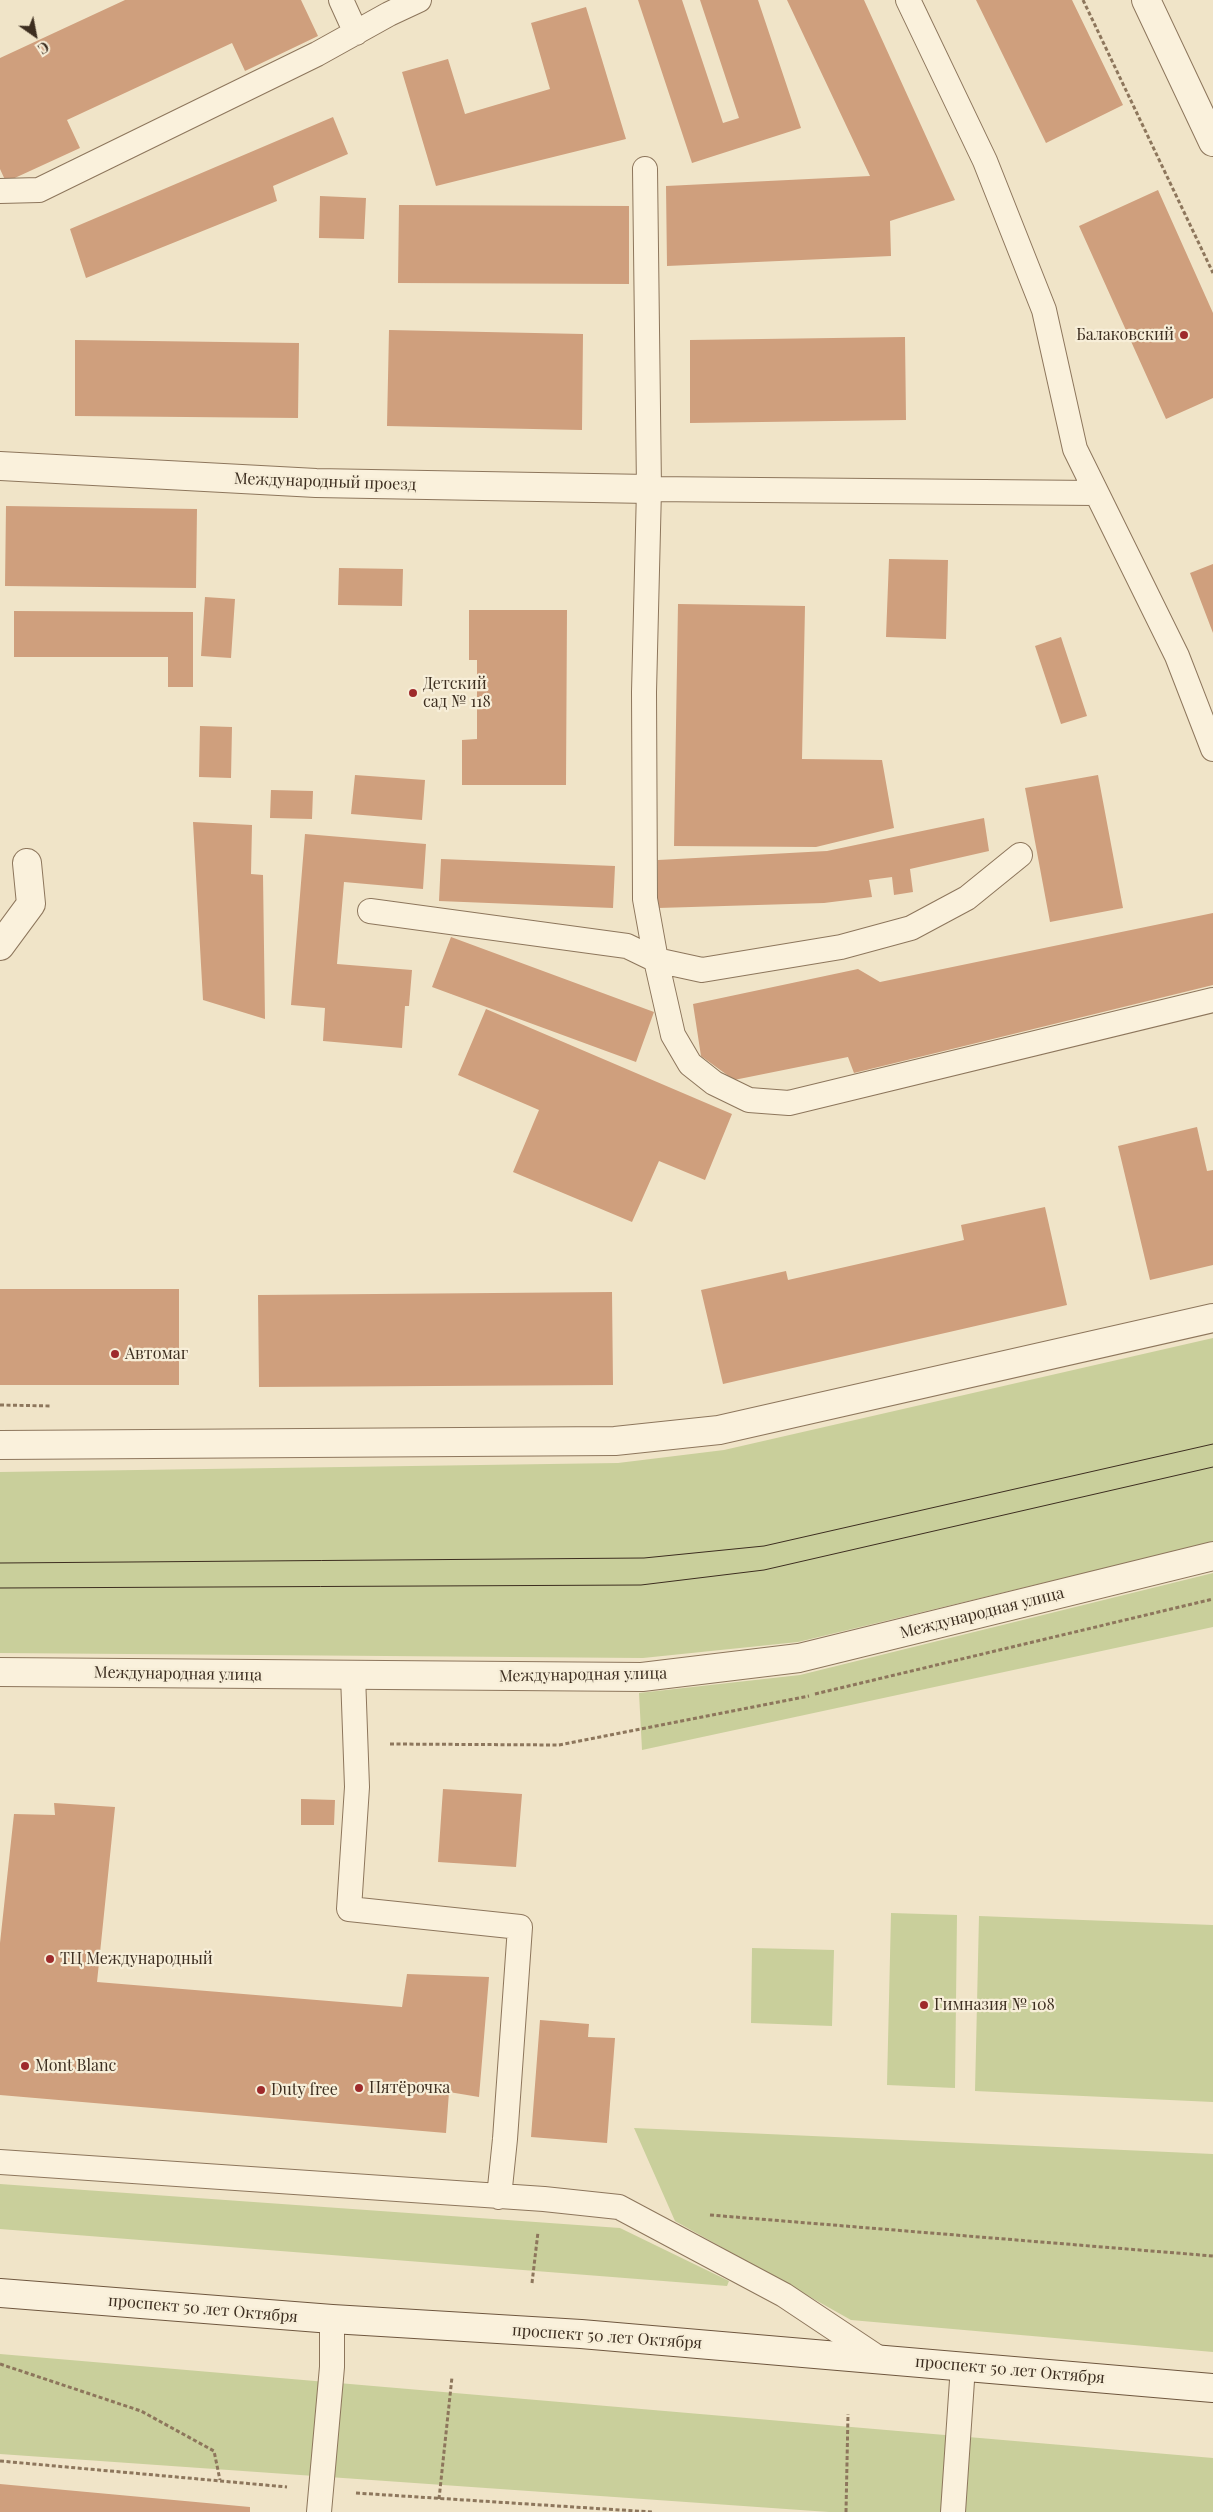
<!DOCTYPE html>
<meta charset="utf-8">
<style>
body{margin:0}
#map{position:relative;width:1213px;height:2512px;overflow:hidden;background:#f0e4c8;font-family:"Playfair Display",serif}
canvas{display:block}
.north{position:absolute;left:10px;top:10px;width:50px;height:50px;-webkit-text-stroke:4px #f7eed8;paint-order:stroke;rotate:147deg;font-size:14px;font-weight:700;line-height:20px;text-align:center;color:#3d2e20}
.north::after{content:'';display:block;margin:auto;width:18px;height:22px;background:#3d2e20;clip-path:polygon(50% 0,100% 100%,50% 72%,0 100%)}
</style>
<div id="map">
<canvas width="1213" height="2512"></canvas>
<div class="north">С</div>
</div>
<script>
const c = document.querySelector('canvas').getContext('2d');
c.lineJoin = 'round';
function fillPath(path, color) { c.fillStyle = color; c.fill(path, 'evenodd'); }
const shape = rows => new Path2D(rows.map(r => 'M' + r).join(''));
function strokePath(path, color, width, dash) { c.strokeStyle = color; c.lineWidth = width; c.lineCap = dash ? 'butt' : 'round'; c.setLineDash(dash || []); c.stroke(path); }
function write(font, color, halo, rows, align = 'center') {
  c.font = font + ' "Playfair Display",serif'; c.lineWidth = 4.5; c.setLineDash([]); c.textBaseline = 'middle'; c.strokeStyle = halo; c.fillStyle = color; for (const [text, x, y, turn = 0] of rows) {
    c.save(); c.translate(x, y); c.rotate((+turn || 0) * Math.PI / 180); c.textAlign = isNaN(turn) ? turn : align; if (halo) c.strokeText(text, 0, 0); c.fillText(text, 0, 0); c.restore();
  }
}
fillPath(shape([
 [1213,1338,1213,1542,798,1642,643,1658,0,1653,0,1472,618,1463,724,1450],
 [1213,1573,1213,1627,642,1750,639,1693,800,1675],
 [891,1913,957,1915,955,2088,887,2085],
 [979,1916,1213,1925,1213,2102,975,2091],
 [752,1948,834,1950,832,2026,751,2023],
 [634,2128,1213,2154,1213,2352,851,2320,675,2221],
 [0,2184,620,2228,729,2281,727,2286,0,2229],
 [0,2354,1213,2458,1213,2512,829,2512,0,2454]
]), '#c9cf9b');
fillPath(shape([
 [125,0,301,0,318,36,245,71,232,43,67,120,80,148,6,182,0,169,0,58],
 [638,0,682,0,723,123,739,118,700,0,758,0,801,128,692,163],
 [787,0,864,0,955,200,890,221,891,256,667,266,666,186,870,176],
 [976,0,1072,0,1123,105,1046,143],
 [586,7,626,139,436,186,402,72,448,59,465,114,550,89,531,23],
 [333,117,348,154,273,186,277,201,86,278,70,229],
 [1158,190,1213,313,1213,398,1166,419,1079,226],
 [320,196,366,198,364,239,319,238],
 [399,205,629,206,629,284,398,283],
 [389,330,583,334,582,430,387,426],
 [905,337,906,420,690,423,690,340],
 [75,340,299,343,298,418,75,416],
 [6,506,197,509,196,588,5,586],
 [889,559,948,560,946,639,886,637],
 [1213,564,1213,633,1190,573],
 [339,568,403,569,402,606,338,605],
 [205,597,235,599,231,658,201,656],
 [678,604,805,606,802,759,882,760,894,828,816,847,674,846],
 [469,610,567,610,566,785,462,785,462,740,477,739,477,660,469,660],
 [14,611,193,612,193,687,168,687,168,657,14,657],
 [1061,637,1087,716,1061,724,1035,646],
 [200,726,232,727,231,778,199,777],
 [355,775,425,780,422,820,351,814],
 [1098,775,1123,908,1050,922,1025,788],
 [271,790,313,791,312,819,270,818],
 [984,818,989,851,910,869,913,892,894,895,892,877,869,880,872,897,824,903,658,908,658,860,827,851],
 [193,822,252,825,251,874,263,875,265,1019,203,1000],
 [305,834,426,844,423,889,344,882,337,964,412,970,409,1006,405,1006,402,1048,323,1041,325,1008,291,1005],
 [441,859,615,866,613,908,439,901],
 [1213,913,1213,985,854,1073,848,1057,734,1080,701,1056,693,1004,858,969,880,982],
 [451,937,654,1012,636,1062,432,987],
 [486,1009,732,1114,705,1180,659,1161,632,1222,513,1172,539,1110,458,1075],
 [1197,1127,1207,1171,1213,1170,1213,1265,1150,1280,1118,1146],
 [1045,1207,1067,1305,723,1384,701,1290,786,1271,788,1280,964,1240,961,1225],
 [0,1289,179,1289,179,1385,0,1385],
 [612,1292,613,1385,259,1387,258,1295],
 [443,1789,522,1794,516,1867,438,1862],
 [301,1799,335,1800,334,1825,301,1825],
 [54,1803,115,1807,97,1982,402,2007,407,1974,489,1977,479,2097,449,2092,446,2133,0,2095,0,1943,14,1814,55,1815],
 [540,2020,589,2024,588,2037,615,2038,607,2143,531,2137],
 [0,2484,250,2507,250,2512,0,2512]
]), '#cf9f7d');
const service = shape([
 [341,0,356,33],
 [908,0,985,161,1044,310,1075,449,1177,656,1213,749],
 [645,169,649,489,644,692,645,899,656,960,673,1035,690,1064,714,1083,749,1100,789,1103,1213,1000],
 [0,191,39,190,317,54,389,14,419,0],
 [649,489,1095,493],
 [370,911,627,946,656,960,702,970,841,947,911,928,967,898,1020,855],
 [353,1675,357,1787,349,1909,520,1927,505,2139,499,2197],
 [0,2162,544,2199,619,2207,784,2295,880,2359],
 [319,2512,332,2367,332,2319],
 [953,2512,963,2366]
]);
const minor = shape([
 [1146,0,1213,142],
 [0,466,316,483,649,489],
 [0,946,31,904,27,863],
 [0,1445,615,1441,719,1430,1213,1318]
]);
const tertiary = shape([
 [0,1672,642,1677,799,1658,1213,1556]
]);
const secondary = shape([
 [0,2293,332,2319,581,2334,1213,2388]
]);
strokePath(service, '#8d765c', 26);
strokePath(minor, '#8d765c', 30);
strokePath(tertiary, '#8d765c', 30);
strokePath(secondary, '#6f573f', 30);
strokePath(shape([
 [1083,0,1213,273],
 [0,1405,52,1406],
 [815,1694,1213,1599],
 [390,1744,559,1745,809,1696],
 [710,2215,1213,2256],
 [532,2283,538,2232],
 [0,2364,141,2411,214,2451,220,2480],
 [0,2461,287,2487],
 [356,2493,652,2512],
 [439,2499,452,2377],
 [846,2512,848,2414]
]), '#8d765c', 3, [4, 2.5]);
strokePath(service, '#faf1dc', 24);
strokePath(minor, '#faf1dc', 28);
strokePath(tertiary, '#faf1dc', 28);
strokePath(secondary, '#faf1dc', 28);
strokePath(shape([
 [0,1563,644,1558,764,1546,1213,1444],
 [0,1588,641,1585,764,1570,1213,1467]
]), '#3d2e20', 1);
for (const [x, y, r, color] of [
 [1184,335,5,"#9e2a2b"],
 [413,693,5,"#9e2a2b"],
 [115,1354,5,"#9e2a2b"],
 [50,1959,5,"#9e2a2b"],
 [924,2005,5,"#9e2a2b"],
 [25,2066,5,"#9e2a2b"],
 [359,2088,5,"#9e2a2b"],
 [261,2090,5,"#9e2a2b"]
]) { const dot = new Path2D(); dot.arc(x, y, r, 0, 2 * Math.PI); c.fillStyle = color; c.fill(dot); strokePath(dot, '#f7eed8', 2); }
write('16px', '#3d2e20', '#f7eed8', [
 ["Балаковский",1174,335,"right"],
 ["Детский",423,684],
 ["сад № 118",423,702],
 ["Автомаг",125,1354],
 ["ТЦ Международный",60,1959],
 ["Гимназия № 108",934,2005],
 ["Mont Blanc",35,2066],
 ["Пятёрочка",369,2088],
 ["Duty free",271,2090]
], 'left');
write('16px', '#3d2e20', '#f7eed8', [
 ["Международный проезд",325,482,2],
 ["Международная улица",982,1613,-14],
 ["Международная улица",178,1674,1],
 ["Международная улица",583,1675,-1],
 ["проспект 50 лет Октября",203,2309,5],
 ["проспект 50 лет Октября",607,2337,4],
 ["проспект 50 лет Октября",1010,2370,5]
]);
</script>
